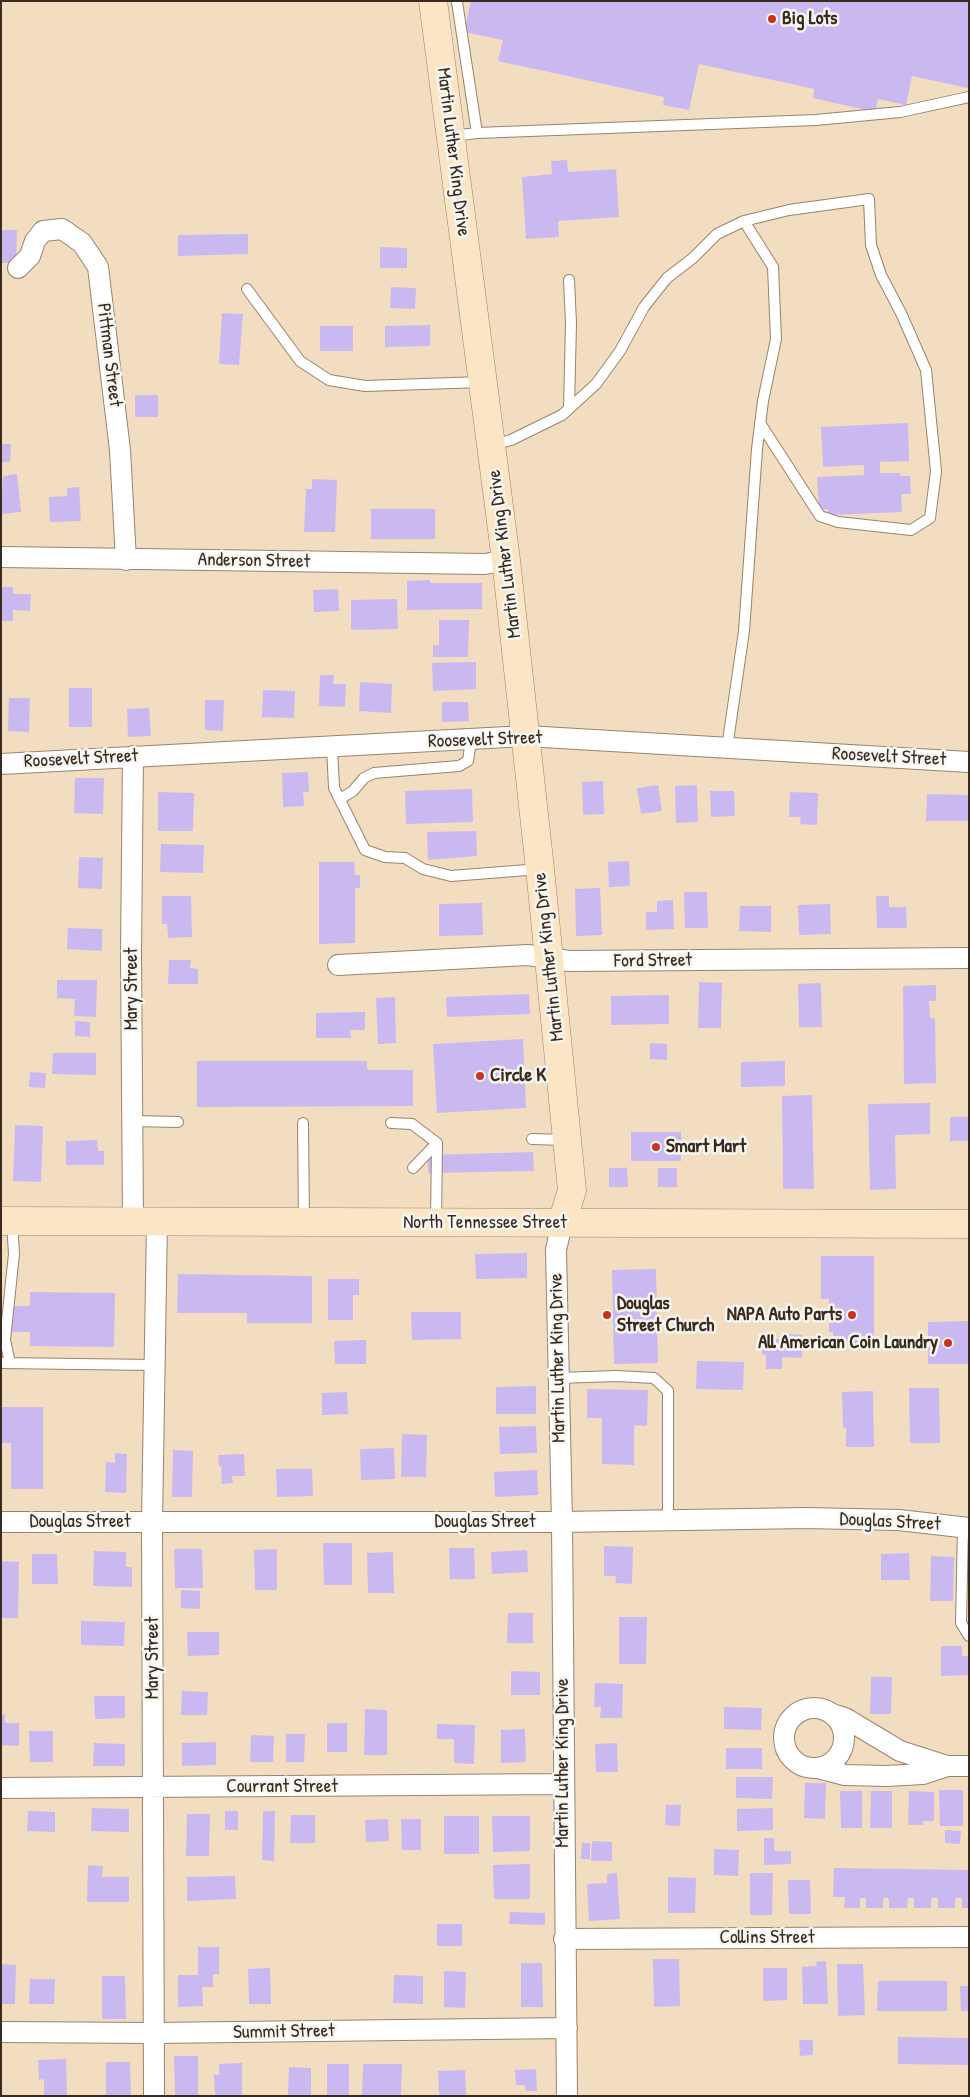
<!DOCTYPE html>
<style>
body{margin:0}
#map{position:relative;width:970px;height:2097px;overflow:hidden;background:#f3ddc0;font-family:"Patrick Hand",sans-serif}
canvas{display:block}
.frame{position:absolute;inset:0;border:2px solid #3b2a1e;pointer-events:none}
</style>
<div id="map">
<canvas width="970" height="2097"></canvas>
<div class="frame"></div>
</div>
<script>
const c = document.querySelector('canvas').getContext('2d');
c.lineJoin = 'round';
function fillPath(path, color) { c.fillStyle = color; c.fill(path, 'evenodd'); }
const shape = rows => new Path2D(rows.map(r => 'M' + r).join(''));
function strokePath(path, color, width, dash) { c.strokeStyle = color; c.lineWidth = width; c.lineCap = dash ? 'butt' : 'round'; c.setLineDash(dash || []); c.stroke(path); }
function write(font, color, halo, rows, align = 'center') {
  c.font = font + ' "Patrick Hand",sans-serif'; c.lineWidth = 5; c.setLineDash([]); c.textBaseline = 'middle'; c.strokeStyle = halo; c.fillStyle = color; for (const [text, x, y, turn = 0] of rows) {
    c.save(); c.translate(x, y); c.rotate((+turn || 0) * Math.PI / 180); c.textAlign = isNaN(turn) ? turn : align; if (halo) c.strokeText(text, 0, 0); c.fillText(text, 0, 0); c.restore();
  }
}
fillPath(shape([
 [471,1,969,1,969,83,968,88,912,76,906,105,878,99,875,112,813,98,814,89,699,64,689,110,663,105,664,97,498,61,503,40,464,32],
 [567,160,568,172,616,169,619,217,558,221,559,237,526,239,522,177,552,174,551,161],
 [1,230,17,230,16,263,1,263],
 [248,234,248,254,178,256,178,235],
 [380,247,407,248,407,268,380,268],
 [391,287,416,288,415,309,390,308],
 [222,313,243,314,239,365,219,364],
 [430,325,430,346,385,347,385,326],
 [320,326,353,326,353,351,320,351],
 [135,395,158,395,158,417,135,417],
 [908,423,909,461,880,462,880,473,900,473,900,476,910,476,911,494,901,494,902,512,828,515,828,509,819,510,817,477,864,475,864,465,823,467,821,427],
 [1,444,11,444,10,462,1,462],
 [17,474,21,512,1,514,3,476],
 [312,479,337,480,335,532,304,532,306,489,312,489],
 [79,487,81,521,50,522,49,497,67,496,67,488],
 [371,509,435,509,435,539,371,539],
 [430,580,430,583,482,583,482,609,407,610,407,581],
 [1,587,13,587,13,594,31,594,30,611,13,610,13,621,1,621],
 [338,589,339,611,314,612,313,590],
 [397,599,398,629,351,630,351,600],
 [439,620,469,620,468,657,433,657,433,645,439,646],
 [476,662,476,689,433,691,432,663],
 [320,675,334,675,333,684,346,684,345,707,319,706],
 [360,682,392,684,391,713,359,711],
 [69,688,92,688,92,727,69,727],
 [263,690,295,691,294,718,262,717],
 [9,698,30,698,29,732,8,731],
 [205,700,224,700,223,731,205,730],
 [442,702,468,702,469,721,442,722],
 [149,708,151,736,128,737,127,709],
 [308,772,309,792,303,792,304,806,283,807,282,773],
 [75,778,104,778,103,814,74,813],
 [603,781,604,814,583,815,582,782],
 [658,785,662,811,641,814,637,788],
 [697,785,698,822,676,823,675,786],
 [472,789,473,822,406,824,405,791],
 [710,791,734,791,735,816,711,817],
 [158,792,194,793,193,831,158,831],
 [790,792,818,793,817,825,800,824,801,817,789,817],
 [927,794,969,795,969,821,926,821],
 [476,831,477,856,428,860,427,832],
 [161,844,204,845,203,873,160,872],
 [79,857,103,858,102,889,78,888],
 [629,861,630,886,609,887,608,862],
 [319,862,354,862,355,875,360,875,360,888,355,888,355,943,319,944],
 [600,888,602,935,576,936,575,889],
 [684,892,707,892,708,928,685,928],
 [162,896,191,896,192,937,168,938,167,924,162,924],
 [876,896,889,896,889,907,906,907,907,928,877,928],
 [673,900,674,929,646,930,646,912,657,912,657,901],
 [482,903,483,935,439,936,439,904],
 [830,904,831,934,799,935,798,905],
 [740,906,771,906,771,932,739,931],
 [68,928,102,929,102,951,67,949],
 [169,960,191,960,190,968,198,969,198,984,168,984],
 [57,980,97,980,96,1017,74,1016,75,999,57,998],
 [699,982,722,983,721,1028,698,1028],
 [821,983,822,1027,799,1027,798,984],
 [936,985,936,1001,929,1001,930,1018,935,1018,936,1083,904,1084,903,986],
 [529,994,530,1014,447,1017,446,997],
 [669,995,669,1024,611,1025,611,996],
 [395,997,396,1043,378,1044,376,998],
 [365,1012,365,1030,350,1030,351,1038,316,1038,316,1013],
 [75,1021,90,1022,90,1037,75,1036],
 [523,1039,526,1108,437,1113,433,1044],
 [650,1043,667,1044,667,1060,650,1059],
 [53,1053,96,1053,96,1075,52,1074],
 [197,1061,367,1061,367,1070,413,1070,413,1106,197,1107],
 [785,1061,785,1086,741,1087,741,1062],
 [30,1072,46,1073,45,1088,29,1087],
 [812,1095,814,1189,783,1189,782,1096],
 [930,1103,930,1134,895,1135,896,1189,870,1190,868,1104],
 [950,1117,969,1117,969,1141,950,1141],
 [15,1125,43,1126,41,1182,13,1181],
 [631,1132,681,1132,681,1161,631,1161],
 [97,1140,98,1151,104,1151,104,1165,66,1165,66,1141],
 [533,1152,534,1171,428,1173,428,1155],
 [609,1168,627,1168,628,1187,609,1187],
 [658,1168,677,1168,677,1187,658,1187],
 [527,1253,527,1278,476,1279,475,1254],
 [821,1256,874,1256,874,1345,869,1345,869,1350,852,1350,852,1346,842,1346,842,1342,833,1342,833,1332,829,1332,829,1299,821,1299],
 [656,1269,658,1363,614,1364,612,1270],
 [178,1274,312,1276,312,1323,247,1323,247,1313,177,1313],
 [328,1279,359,1279,359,1295,353,1295,353,1320,328,1320],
 [30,1292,115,1293,114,1347,30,1346,30,1332,11,1332,11,1306,30,1306],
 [411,1312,461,1312,461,1339,412,1340],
 [969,1321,969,1364,928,1364,928,1322],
 [787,1334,802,1335,802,1358,782,1357,782,1369,766,1369,766,1355,762,1354,762,1339,787,1339],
 [366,1340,366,1364,335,1364,334,1341],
 [697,1361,744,1362,743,1390,696,1389],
 [536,1386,536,1414,496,1414,496,1387],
 [909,1388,939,1388,940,1443,910,1443],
 [587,1389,648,1390,647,1426,634,1425,634,1465,602,1464,602,1418,587,1418],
 [873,1391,874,1447,846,1447,846,1427,843,1428,842,1392],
 [347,1392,348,1414,322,1415,322,1393],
 [1,1407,43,1407,43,1489,11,1489,11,1443,1,1443],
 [536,1426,537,1453,500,1454,499,1427],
 [402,1434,427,1435,426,1477,401,1477],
 [394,1448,395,1479,361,1480,360,1449],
 [173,1450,193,1451,192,1497,172,1497],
 [115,1453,127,1454,126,1493,105,1492,106,1462,115,1463],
 [244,1454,245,1476,232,1476,233,1483,222,1484,221,1466,219,1466,218,1455],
 [276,1469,312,1469,313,1496,277,1497],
 [537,1470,538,1495,495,1497,494,1472],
 [323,1543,352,1543,352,1585,324,1585],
 [604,1546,633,1547,632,1584,615,1583,616,1576,604,1576],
 [449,1548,474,1548,475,1579,450,1579],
 [174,1549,202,1549,203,1588,175,1588],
 [277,1549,277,1590,255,1590,254,1550],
 [527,1550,528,1572,492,1574,491,1552],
 [94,1551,126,1552,126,1567,132,1567,132,1587,93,1586],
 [393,1552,394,1593,368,1593,367,1553],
 [909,1553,910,1580,881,1580,881,1554],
 [32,1554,57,1554,58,1584,32,1584],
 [931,1556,954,1557,953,1601,930,1601],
 [1,1561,19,1562,18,1618,1,1618],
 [181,1590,200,1591,200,1609,181,1608],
 [508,1613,533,1613,533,1643,507,1643],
 [619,1617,647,1617,646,1664,619,1664],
 [81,1621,125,1622,124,1646,81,1645],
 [187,1632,219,1632,219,1655,188,1656],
 [941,1646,962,1646,962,1656,969,1656,969,1675,941,1676],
 [511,1671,540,1672,540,1695,511,1695],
 [871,1677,892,1677,891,1714,870,1714],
 [595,1683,623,1684,622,1718,600,1718,601,1707,594,1707],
 [182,1691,208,1692,207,1715,181,1715],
 [94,1696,125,1696,125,1718,95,1719],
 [724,1707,762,1708,761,1730,724,1729],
 [365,1709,387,1710,387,1755,364,1755],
 [1,1714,5,1715,5,1723,19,1723,19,1746,1,1745],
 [327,1723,347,1723,347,1752,327,1752],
 [437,1724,475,1725,474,1764,454,1763,454,1739,437,1739],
 [525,1729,526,1762,501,1763,501,1730],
 [29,1731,53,1731,53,1762,30,1762],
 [286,1734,305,1734,304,1762,286,1762],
 [251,1735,274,1736,273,1762,250,1762],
 [216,1742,216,1765,182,1766,182,1743],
 [94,1743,125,1744,125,1766,93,1766],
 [617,1743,618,1772,596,1772,595,1744],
 [726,1748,762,1748,762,1769,726,1769],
 [736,1777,773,1777,772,1799,736,1798],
 [805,1783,826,1783,825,1819,804,1818],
 [939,1790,963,1790,963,1826,940,1826],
 [840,1791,862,1791,862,1828,841,1828],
 [871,1791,892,1791,892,1828,870,1828],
 [909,1791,934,1792,934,1821,923,1821,923,1825,908,1825],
 [666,1805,681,1805,680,1826,665,1825],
 [92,1808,129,1809,129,1832,91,1831],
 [773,1808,773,1830,737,1831,737,1809],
 [28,1811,55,1812,55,1832,27,1831],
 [225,1811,238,1811,238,1830,225,1830],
 [263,1811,275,1811,274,1861,262,1860],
 [187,1814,210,1814,209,1856,186,1856],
 [291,1815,315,1815,315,1843,290,1843],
 [444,1816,479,1816,479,1854,444,1854],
 [492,1816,530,1816,530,1851,493,1852],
 [388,1819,389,1841,366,1842,365,1820],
 [401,1819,421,1819,421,1850,402,1850],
 [945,1830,961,1831,960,1844,945,1843],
 [764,1838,774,1838,774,1851,791,1851,791,1864,764,1865],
 [592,1841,612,1842,612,1861,591,1861],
 [582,1843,590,1843,590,1859,581,1859],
 [714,1849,739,1850,738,1876,714,1875],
 [530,1864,530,1899,494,1899,493,1865],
 [88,1865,103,1866,102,1877,129,1877,129,1902,87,1902],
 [834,1868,969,1870,969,1908,962,1908,962,1898,955,1898,955,1908,938,1908,938,1898,931,1898,931,1908,914,1908,914,1898,908,1898,907,1908,889,1908,889,1898,883,1898,883,1908,866,1908,866,1898,860,1898,860,1908,844,1908,845,1897,833,1897],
 [617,1873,620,1919,589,1921,587,1884,607,1883,607,1874],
 [750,1873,773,1873,772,1915,750,1915],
 [235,1876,236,1899,187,1901,187,1877],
 [668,1877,696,1878,695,1913,668,1913],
 [788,1880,810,1880,811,1914,789,1914],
 [510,1912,545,1913,545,1925,509,1924],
 [437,1924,462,1924,462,1946,437,1946],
 [198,1947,219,1947,219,1974,213,1974,213,1987,202,1987,203,2006,178,2007,178,1975,198,1975],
 [653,1959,679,1959,680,2006,654,2007],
 [826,1961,828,2004,803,2004,802,1967,817,1966,816,1962],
 [521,1963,542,1963,543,2007,521,2007],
 [1,1964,16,1965,15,2004,1,2004],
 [837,1964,863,1964,865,2015,838,2016],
 [270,1968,271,2004,249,2004,248,1969],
 [763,1968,787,1968,787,2000,763,2001],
 [444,1971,466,1972,465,2008,444,2007],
 [394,1975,423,1976,423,2004,393,2003],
 [102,1976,125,1976,126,2019,102,2019],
 [30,1979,55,1979,54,2004,29,2004],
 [878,1981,947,1981,947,2011,877,2011],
 [960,1986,969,1986,969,2011,961,2011],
 [898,2037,969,2038,969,2065,898,2064],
 [799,2040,813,2040,813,2055,800,2056],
 [174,2056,198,2056,198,2096,175,2096],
 [66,2059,67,2096,44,2096,44,2079,39,2080,38,2060],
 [106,2062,130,2062,131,2096,106,2096],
 [242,2063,242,2096,215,2096,214,2075,219,2075,219,2064],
 [327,2064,349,2064,349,2096,327,2096],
 [363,2064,402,2064,401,2096,362,2095],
 [289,2067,311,2068,311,2095,288,2095],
 [536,2069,537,2091,526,2091,525,2085,516,2085,515,2070],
 [465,2070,466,2095,439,2096,438,2071]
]), '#cab9f0');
const lane = shape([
 [457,2,477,133],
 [452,136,477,133,816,120,900,112,969,97],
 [569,280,571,323,569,408],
 [247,289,300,361,329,380,365,386,482,382],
 [492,445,511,440,562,415,596,384,620,351,644,307,667,278,693,258,717,234,744,221,789,210,869,199,871,245,881,275,901,313,926,370,936,471,930,518,911,530,838,522,820,516,760,423],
 [332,746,334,788,365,850,385,857,405,858,423,869,451,876,540,869],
 [727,748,744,631,757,449,763,401,776,339,773,267,744,221],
 [340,799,353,791,364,778,374,773,459,766,468,761,471,739],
 [133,1121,178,1122],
 [303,1123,304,1222],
 [391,1123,412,1124,437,1143],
 [532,1139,566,1140],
 [413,1168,437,1143],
 [436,1221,437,1143],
 [1,1363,155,1365],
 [10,1363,5,1340,14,1254,12,1222],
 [559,1378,616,1376,654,1378,668,1391,668,1520],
 [963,1527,961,1623,969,1636]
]);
const street = shape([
 [18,268,30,256,35,241,43,231,62,229,82,243,98,267,120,450,126,560],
 [1,557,485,564,506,560],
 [133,756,131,953,133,1221],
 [1,764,526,736,969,762],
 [338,965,528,955,569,961,969,958],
 [562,1223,556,1250,562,1522,567,2096],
 [1,1522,562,1522,806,1518,899,1520,969,1528],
 '784 1738a30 30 0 1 1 60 0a30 30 0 1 1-60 0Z',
 [832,1714,845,1718,900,1751,947,1766],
 [818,1768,845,1775,886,1776,923,1774,947,1766,969,1766],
 [1,1788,563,1784],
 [564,1939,969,1937],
 [1,2032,154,2033,567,2028],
 [154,2096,152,1522,157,1221]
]);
const secondary = shape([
 [433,1,506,560,540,869,572,1190,562,1223],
 [1,1221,969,1224]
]);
strokePath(lane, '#97846f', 12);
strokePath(street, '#97846f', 22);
strokePath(secondary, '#97846f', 29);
strokePath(lane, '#fff', 10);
strokePath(street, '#fff', 20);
strokePath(secondary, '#fce5c4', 28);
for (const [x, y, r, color] of [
 [772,19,5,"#c8321e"],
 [480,1076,5,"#c8321e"],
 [656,1147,5,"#c8321e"],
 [607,1315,5,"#c8321e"],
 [852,1315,5,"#c8321e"],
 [948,1343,5,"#c8321e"]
]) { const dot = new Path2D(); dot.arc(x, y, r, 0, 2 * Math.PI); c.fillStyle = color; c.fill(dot); strokePath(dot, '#f6f6f2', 2); }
write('bold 19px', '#3b2a1e', '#f6f6f2', [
 ["Big Lots",782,19],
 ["Circle K",490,1076],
 ["Smart Mart",666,1147],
 ["Douglas",617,1304],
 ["Street Church",617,1326],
 ["NAPA Auto Parts",842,1315,"right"],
 ["All American Coin Laundry",938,1343,"right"]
], 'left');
write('19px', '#3b2a1e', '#f6f6f2', [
 ["Martin Luther King Drive",453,152,83],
 ["Pittman Street",109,355,83],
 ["Martin Luther King Drive",505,554,-97],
 ["Anderson Street",254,561,1],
 ["Roosevelt Street",485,740,-2],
 ["Roosevelt Street",889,757,3],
 ["Roosevelt Street",81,759,-3],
 ["Martin Luther King Drive",549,957,-96],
 ["Ford Street",653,961,-1],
 ["Mary Street",132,989,-90],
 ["North Tennessee Street",485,1223],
 ["Martin Luther King Drive",558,1358,-91],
 ["Douglas Street",80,1522],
 ["Douglas Street",485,1522],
 ["Douglas Street",890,1522,3],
 ["Mary Street",153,1658,-90],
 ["Martin Luther King Drive",563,1763,-90],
 ["Courrant Street",282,1787],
 ["Collins Street",767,1938],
 ["Summit Street",284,2032,-1]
]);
</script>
